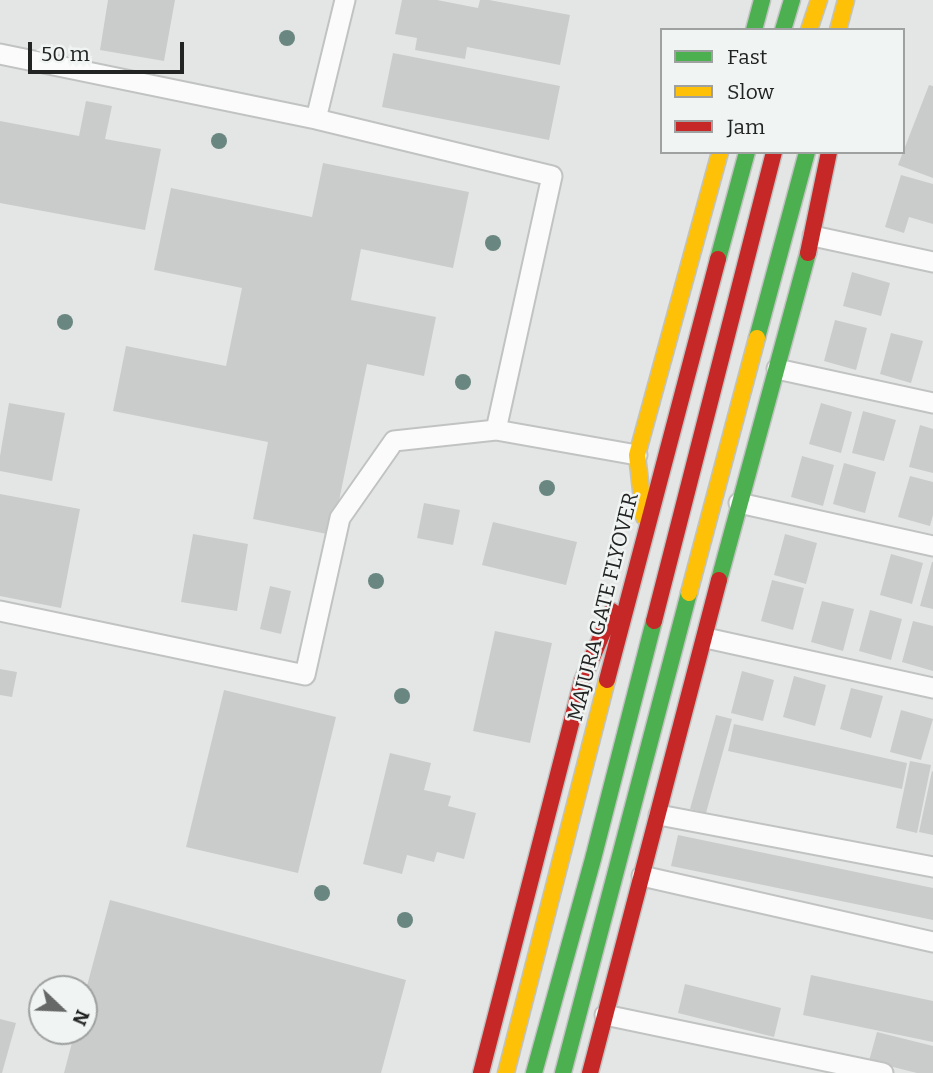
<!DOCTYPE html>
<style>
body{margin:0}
#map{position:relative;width:933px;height:1073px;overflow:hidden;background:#e4e6e5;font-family:Bitter,serif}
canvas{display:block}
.legend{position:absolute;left:660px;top:28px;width:245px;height:126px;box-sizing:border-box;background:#f0f5f3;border:2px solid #9ea1a0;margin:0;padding:9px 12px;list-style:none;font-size:21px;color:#222323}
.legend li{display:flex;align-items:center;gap:14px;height:35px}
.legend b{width:35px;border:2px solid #9ea1a0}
.north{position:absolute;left:28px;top:975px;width:70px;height:70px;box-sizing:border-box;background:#f0f5f3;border:2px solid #9ea1a0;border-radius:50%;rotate:113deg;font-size:19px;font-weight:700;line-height:28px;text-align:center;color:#222323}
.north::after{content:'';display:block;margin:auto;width:24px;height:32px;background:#666767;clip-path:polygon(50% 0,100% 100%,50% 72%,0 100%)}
.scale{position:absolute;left:28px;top:42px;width:156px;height:32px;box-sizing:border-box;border:4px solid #222323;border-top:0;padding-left:9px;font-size:21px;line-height:24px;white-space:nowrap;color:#222323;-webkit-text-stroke:5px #f0f5f3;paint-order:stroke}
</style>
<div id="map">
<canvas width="933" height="1073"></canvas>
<ul class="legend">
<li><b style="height:9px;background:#4caf50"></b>Fast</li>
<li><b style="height:9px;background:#ffc107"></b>Slow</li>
<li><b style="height:9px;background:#c62828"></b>Jam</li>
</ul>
<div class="north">N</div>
<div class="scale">50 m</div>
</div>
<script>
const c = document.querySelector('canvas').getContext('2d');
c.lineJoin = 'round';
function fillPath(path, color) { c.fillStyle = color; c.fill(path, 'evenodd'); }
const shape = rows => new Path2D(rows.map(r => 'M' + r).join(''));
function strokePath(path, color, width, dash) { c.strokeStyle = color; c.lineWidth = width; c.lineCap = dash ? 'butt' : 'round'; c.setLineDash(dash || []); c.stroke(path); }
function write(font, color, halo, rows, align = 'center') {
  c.font = font + ' Bitter,serif'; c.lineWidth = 5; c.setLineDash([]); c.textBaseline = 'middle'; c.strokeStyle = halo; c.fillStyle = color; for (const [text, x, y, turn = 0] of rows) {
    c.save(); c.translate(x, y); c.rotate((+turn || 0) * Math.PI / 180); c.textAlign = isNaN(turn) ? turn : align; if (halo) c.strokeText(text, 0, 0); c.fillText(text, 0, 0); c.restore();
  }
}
fillPath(shape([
 [108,0,175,0,164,61,100,50],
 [402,0,437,0,478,8,480,0,489,0,570,15,560,65,467,47,465,59,415,50,417,38,395,34],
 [393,53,560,86,549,140,382,107],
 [929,85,933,86,933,178,898,165],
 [86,101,112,106,105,139,161,149,145,230,0,203,0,121,79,136],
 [323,163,469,192,453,268,361,249,351,300,436,317,424,376,367,364,332,535,253,519,268,442,113,411,126,346,226,366,242,288,154,270,171,188,312,217],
 [901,175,933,184,933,224,909,217,904,233,885,227],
 [852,272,890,283,881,316,843,306],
 [835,320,867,328,856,370,824,361],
 [891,333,923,341,911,383,880,374],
 [9,403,65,413,52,481,0,471,0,456],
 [821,403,852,412,841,453,809,444],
 [863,411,896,420,884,461,852,453],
 [920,425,933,429,933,473,909,467],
 [802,456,834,465,823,506,791,497],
 [844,463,876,472,865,513,833,504],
 [910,476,933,482,933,515,930,526,898,517],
 [0,494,80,509,61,608,0,596],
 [424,503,460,510,453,545,417,538],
 [493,522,577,542,566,585,482,565],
 [193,534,248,544,237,611,181,602],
 [785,534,817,543,806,584,774,575],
 [891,554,923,563,912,604,880,595],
 [932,562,933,562,933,609,920,606],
 [772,580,804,588,793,630,761,621],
 [270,586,291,591,281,634,260,629],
 [822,601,854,609,843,651,811,642],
 [870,610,902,619,891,660,859,651],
 [913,621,933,626,933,671,902,662],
 [495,631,552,643,530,743,473,731],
 [0,669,17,672,12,697,0,695],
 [742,671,774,680,763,721,731,713],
 [794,676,826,685,815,726,783,717],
 [851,688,883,696,871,738,840,729],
 [224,690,336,717,298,873,186,847],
 [901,710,933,719,921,760,890,752],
 [716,715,732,719,706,813,690,809],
 [734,724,907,763,902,789,728,751],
 [390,753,431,763,424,790,451,796,448,806,476,813,464,859,437,852,434,862,407,855,402,874,363,864],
 [910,761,931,765,917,833,896,828],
 [932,771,933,772,933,835,919,832],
 [678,835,933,888,933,920,671,866],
 [110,900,406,980,381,1073,64,1073,75,1031,84,1031,84,997],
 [811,975,933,1001,933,1042,803,1015],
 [685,984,781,1008,774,1037,678,1013],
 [0,1019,16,1023,2,1073,0,1073],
 [877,1032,933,1046,933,1073,917,1073,869,1061]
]), '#cacccb');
const street = shape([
 [0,54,316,119,552,176,496,430],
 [316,119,345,0],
 [813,236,933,262],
 [777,369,933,403],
 [739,503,933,546],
 [0,611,305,675,340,518,394,441,496,430,637,455],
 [706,638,933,688],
 [659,815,933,867],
 [642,876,933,942],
 [605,1015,883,1073]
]);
const fast = shape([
 [754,30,762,0],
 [783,30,792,0],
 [718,259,747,152],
 [757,338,807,152],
 [719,580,808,253],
 [534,1073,593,859,654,621],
 [563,1073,689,593]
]);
const slow = shape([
 [809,30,819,0],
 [838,30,846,0],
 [644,517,637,455,720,152],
 [689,593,757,338],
 [506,1073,607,680]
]);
const jam = shape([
 [808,253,829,152],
 [654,621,774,152],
 [607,680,718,259],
 [481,1073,582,681,612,611],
 [590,1073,719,580]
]);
strokePath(street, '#c1c3c2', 23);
strokePath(fast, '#c1c3c2', 19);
strokePath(slow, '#c1c3c2', 19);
strokePath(jam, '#c1c3c2', 19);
strokePath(street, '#fbfbfb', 19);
strokePath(fast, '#4caf50', 16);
strokePath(slow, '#ffc107', 16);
strokePath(jam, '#c62828', 16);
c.fillStyle = '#6a8680';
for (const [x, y] of [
 [287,38],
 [219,141],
 [493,243],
 [65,322],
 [463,382],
 [547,488],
 [376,581],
 [402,696],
 [322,893],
 [405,920]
]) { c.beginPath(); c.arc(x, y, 8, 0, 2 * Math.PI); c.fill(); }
write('21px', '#222323', '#f0f5f3', [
 ["MAJURA GATE FLYOVER",604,607,-76]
]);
</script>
